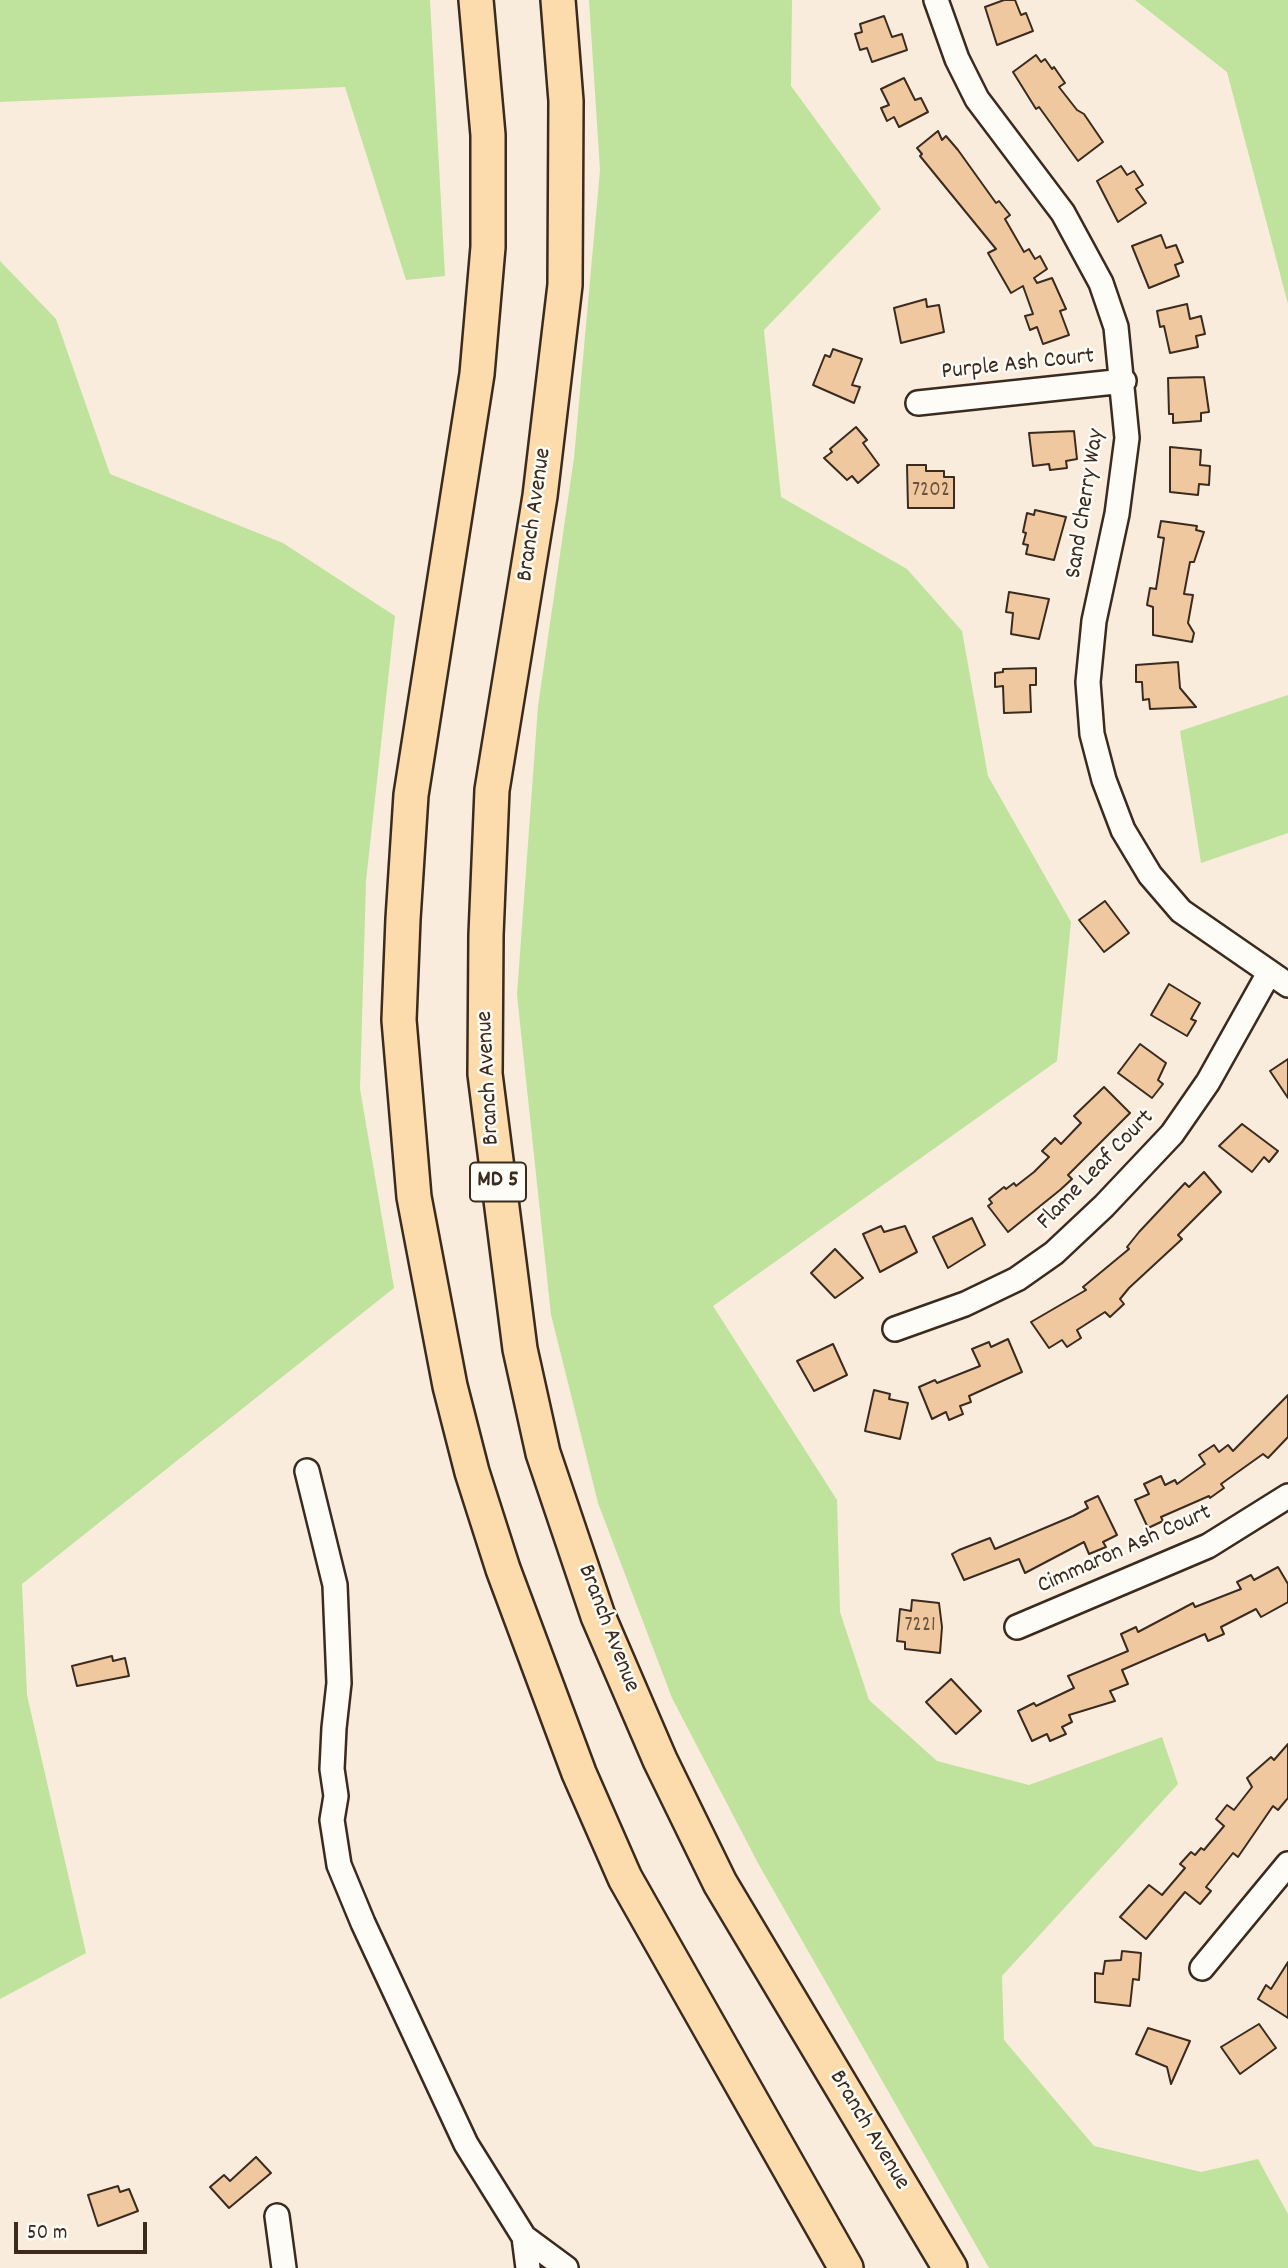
<!DOCTYPE html>
<style>
body{margin:0}
#map{position:relative;width:1288px;height:2268px;overflow:hidden;background:#f9ecdd;font-family:Dekko,sans-serif}
canvas{display:block}
.scale{position:absolute;left:14px;top:2222px;width:133px;height:32px;box-sizing:border-box;border:4px solid #3b2a1e;border-top:0;padding-left:9px;font-size:21px;line-height:24px;white-space:nowrap;color:#3b2a1e;-webkit-text-stroke:5px #fdfcf7;paint-order:stroke}
</style>
<div id="map">
<canvas width="1288" height="2268"></canvas>
<div class="scale">50 m</div>
</div>
<script>
const c = document.querySelector('canvas').getContext('2d');
c.lineJoin = 'round';
function fillPath(path, color) { c.fillStyle = color; c.fill(path, 'evenodd'); }
const shape = rows => new Path2D(rows.map(r => 'M' + r).join(''));
function strokePath(path, color, width, dash) { c.strokeStyle = color; c.lineWidth = width; c.lineCap = dash ? 'butt' : 'round'; c.setLineDash(dash || []); c.stroke(path); }
function write(font, color, halo, rows, align = 'center') {
  c.font = font + ' Dekko,sans-serif'; c.lineWidth = 5; c.setLineDash([]); c.textBaseline = 'middle'; c.strokeStyle = halo; c.fillStyle = color; for (const [text, x, y, turn = 0] of rows) {
    c.save(); c.translate(x, y); c.rotate((+turn || 0) * Math.PI / 180); c.textAlign = isNaN(turn) ? turn : align; if (halo) c.strokeText(text, 0, 0); c.fillText(text, 0, 0); c.restore();
  }
}
fillPath(shape([
 [0,0,430,0,445,276,406,280,345,87,0,102],
 [589,0,792,0,791,86,881,209,764,330,781,497,907,569,962,631,988,776,1071,922,1057,1061,713,1306,837,1500,840,1612,869,1700,937,1761,1029,1785,1162,1737,1178,1784,1002,1976,1004,2040,1094,2146,1201,2172,1258,2159,1288,2214,1288,2268,989,2268,759,1865,672,1698,598,1503,551,1315,517,995,538,706,574,458,600,170],
 [1135,0,1288,0,1288,304,1227,72],
 [0,261,56,319,110,474,283,543,395,616,366,881,360,1089,394,1288,22,1584,27,1695,86,1953,0,1999],
 [1288,695,1288,833,1201,863,1180,731]
]), '#bfe29c');
const building = shape([
 [1004,0,1015,0,1021,15,1026,13,1033,31,997,45,985,7,1004,0],
 [884,16,892,37,902,34,907,50,872,62,867,48,860,50,855,34,862,32,860,24,884,16],
 [1036,55,1041,62,1045,59,1052,69,1054,67,1065,83,1059,87,1077,110,1084,114,1103,142,1078,161,1039,107,1036,109,1013,72,1036,55],
 [904,78,915,100,921,98,928,112,899,127,894,117,887,121,881,108,889,105,881,89,904,78],
 [938,131,942,140,946,136,958,150,996,203,999,201,1010,215,1005,219,1024,252,1029,249,1035,259,1040,256,1047,269,1034,278,1037,283,1052,278,1066,309,1060,311,1069,335,1043,344,1037,327,1030,330,1025,316,1033,314,1023,286,1011,293,988,253,996,249,920,156,922,154,917,148,938,131],
 [1121,166,1127,175,1134,171,1143,185,1136,189,1146,203,1118,222,1097,181,1121,166],
 [1161,235,1166,248,1176,245,1183,262,1175,265,1179,276,1149,288,1132,246,1161,235],
 [926,299,927,307,939,305,944,332,901,343,894,308,926,299],
 [1187,304,1190,319,1201,316,1205,334,1196,336,1198,347,1170,353,1164,326,1160,327,1157,311,1187,304],
 [833,349,862,359,852,385,860,387,854,403,813,385,825,355,830,357,833,349],
 [1204,377,1209,412,1201,413,1201,421,1173,423,1173,414,1169,414,1168,378,1204,377],
 [856,427,867,440,863,443,879,465,858,483,852,476,847,480,824,458,832,452,830,449,856,427],
 [1074,431,1077,459,1066,461,1067,468,1050,470,1049,464,1033,466,1029,433,1074,431],
 [1170,447,1201,450,1200,465,1210,466,1209,485,1199,484,1198,495,1170,492,1170,447],
 [907,465,926,465,926,471,944,471,944,477,954,477,954,508,908,508,907,465],
 [1035,510,1066,517,1054,560,1026,554,1028,545,1023,544,1026,533,1023,532,1027,513,1034,515,1035,510],
 [1161,521,1197,526,1196,530,1204,532,1194,562,1190,562,1184,594,1193,595,1188,623,1194,633,1192,642,1153,635,1153,607,1147,605,1150,588,1156,589,1164,538,1158,537,1161,521],
 [1009,592,1049,599,1039,639,1011,634,1013,613,1006,612,1009,592],
 [1178,662,1180,688,1196,707,1150,709,1149,699,1143,700,1142,682,1136,682,1136,665,1178,662],
 [1036,668,1036,685,1030,685,1031,712,1004,713,1003,686,995,687,995,673,1003,672,1003,669,1036,668],
 [1105,901,1129,933,1104,952,1079,920,1105,901],
 [1169,984,1200,1003,1191,1019,1196,1021,1187,1036,1151,1015,1169,984],
 [1140,1044,1166,1063,1158,1080,1163,1084,1152,1098,1118,1073,1140,1044],
 [1288,1059,1288,1098,1270,1071,1288,1059],
 [1104,1087,1130,1113,1068,1175,1072,1179,1060,1190,1008,1232,988,1206,992,1203,989,1199,1004,1187,1006,1189,1014,1183,1016,1186,1034,1172,1049,1157,1042,1151,1055,1138,1061,1144,1081,1123,1074,1116,1104,1087],
 [1242,1124,1278,1151,1269,1162,1264,1157,1252,1172,1219,1146,1242,1124],
 [1204,1172,1221,1192,1178,1235,1182,1239,1129,1288,1120,1299,1124,1304,1110,1317,1105,1312,1077,1330,1081,1338,1067,1347,1062,1340,1049,1348,1031,1322,1086,1290,1083,1287,1129,1249,1127,1247,1139,1232,1185,1183,1189,1187,1204,1172],
 [972,1218,985,1245,948,1268,933,1237,972,1218],
 [881,1226,884,1232,905,1226,917,1252,880,1272,863,1234,881,1226],
 [835,1249,863,1278,835,1298,811,1273,835,1249],
 [1008,1339,1022,1372,969,1396,971,1402,960,1406,963,1414,949,1420,946,1412,932,1419,919,1387,935,1380,937,1383,980,1366,972,1349,989,1342,991,1347,1008,1339],
 [833,1344,847,1375,814,1391,797,1361,833,1344],
 [874,1390,890,1394,889,1399,908,1403,900,1439,865,1431,874,1390],
 [1288,1395,1288,1437,1268,1458,1263,1454,1221,1484,1224,1488,1210,1498,1209,1496,1161,1517,1163,1521,1148,1528,1135,1500,1149,1494,1144,1484,1161,1476,1165,1485,1175,1480,1177,1484,1205,1464,1199,1455,1214,1445,1219,1452,1228,1445,1233,1451,1288,1395],
 [1098,1496,1117,1535,1103,1542,1106,1547,1089,1554,1084,1542,1025,1573,1019,1559,964,1580,952,1554,959,1550,990,1538,995,1549,1073,1516,1088,1508,1085,1502,1098,1496],
 [1278,1567,1288,1584,1288,1602,1261,1617,1256,1609,1221,1627,1224,1634,1208,1641,1205,1634,1122,1670,1128,1684,1110,1691,1115,1701,1069,1715,1072,1722,1062,1727,1066,1734,1050,1741,1047,1734,1032,1741,1018,1711,1034,1703,1036,1706,1074,1688,1068,1676,1128,1651,1121,1634,1136,1627,1138,1632,1193,1603,1195,1607,1241,1589,1237,1582,1251,1575,1254,1580,1278,1567],
 [912,1600,939,1603,942,1627,940,1653,905,1649,905,1642,897,1641,900,1609,911,1611,912,1600],
 [112,1656,113,1661,125,1658,129,1676,77,1686,72,1666,112,1656],
 [951,1679,981,1711,956,1734,926,1702,951,1679],
 [1288,1744,1288,1798,1278,1810,1273,1806,1238,1857,1233,1853,1206,1887,1211,1891,1200,1904,1185,1892,1146,1939,1120,1917,1149,1885,1162,1895,1185,1868,1180,1864,1191,1852,1195,1855,1201,1848,1204,1850,1224,1826,1216,1819,1227,1805,1234,1810,1252,1787,1247,1778,1271,1757,1274,1760,1288,1744],
 [1122,1951,1141,1953,1139,1980,1133,1979,1130,2006,1095,2002,1095,1973,1103,1974,1105,1961,1121,1960,1122,1951],
 [1288,1962,1288,2018,1258,1999,1266,1985,1271,1989,1288,1962],
 [1259,2024,1276,2048,1240,2074,1221,2047,1259,2024],
 [1148,2028,1190,2041,1171,2084,1167,2067,1136,2054,1148,2028],
 [256,2157,271,2173,229,2208,210,2187,224,2175,230,2181,256,2157],
 [118,2186,120,2192,129,2189,138,2211,98,2226,88,2195,118,2186]
]);
fillPath(building, '#efc89f');
strokePath(building, '#3b2a1e', 2);
const minor = shape([
 [936,0,957,59,977,99,1063,213,1101,283,1116,327,1127,438,1117,514,1094,621,1088,682,1092,734,1104,780,1123,830,1150,875,1181,911,1288,985],
 [918,403,1124,381],
 [895,1329,965,1304,1017,1279,1054,1253,1104,1206,1172,1134,1208,1082,1269,973],
 [307,1471,335,1585,339,1683,334,1728,332,1769,336,1796,332,1820,339,1865,363,1923,466,2144,524,2237,566,2268],
 [1017,1627,1208,1546,1288,1496],
 [1202,1968,1288,1864],
 [277,2216,284,2268],
 [524,2237,528,2268]
]);
const highway = shape([
 [476,0,488,135,488,247,477,374,411,795,403,919,399,1020,414,1197,450,1386,472,1472,503,1569,579,1773,625,1878,846,2268],
 [558,0,566,101,565,285,540,496,492,790,486,935,485,1074,520,1349,543,1453,598,1616,660,1760,720,1883,950,2268]
]);
strokePath(minor, '#3b2a1e', 28);
strokePath(highway, '#3b2a1e', 38);
strokePath(minor, '#fdfcf7', 23);
strokePath(highway, '#fcdcac', 33);
write('21px', '#68523e', null, [
 ["7202",931,492],
 ["7221",920,1627]
]);
for (const [x, y, w] of [
 [498,1182,56]
]) { const box = new Path2D(); box.roundRect(x - w / 2, y - 19.5, w, 39, 5); c.fillStyle = '#fdfcf7'; c.fill(box); strokePath(box, '#3b2a1e', 2); }
write('bold 23px', '#3b2a1e', null, [
 ["MD 5",498,1182]
]);
write('24px', '#3b2a1e', '#fdfcf7', [
 ["Purple Ash Court",1018,366,-6],
 ["Sand Cherry Way",1087,504,-81],
 ["Branch Avenue",536,515,-82],
 ["Branch Avenue",490,1078,-93],
 ["Flame Leaf Court",1097,1171,-46],
 ["Cimmaron Ash Court",1125,1551,-24],
 ["Branch Avenue",607,1629,69],
 ["Branch Avenue",868,2131,59]
]);
</script>
